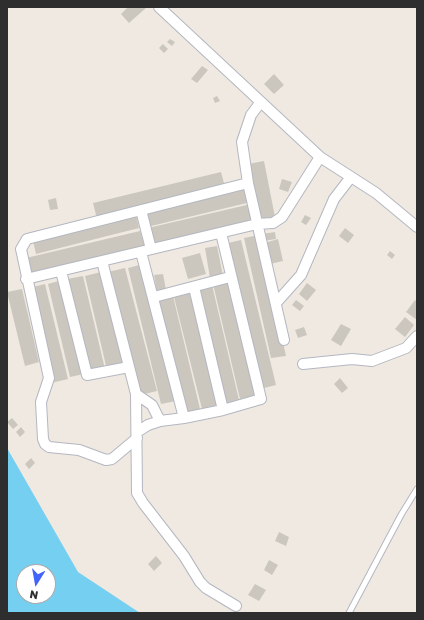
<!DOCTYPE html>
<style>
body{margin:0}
#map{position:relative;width:424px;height:620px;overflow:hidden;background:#efe9e1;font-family:"Golos Text",sans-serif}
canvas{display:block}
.frame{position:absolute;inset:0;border:8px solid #2e2e2e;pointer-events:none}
.north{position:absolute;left:16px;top:564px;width:40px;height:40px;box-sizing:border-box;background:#fff;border:1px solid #ababab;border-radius:50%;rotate:191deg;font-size:11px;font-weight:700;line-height:16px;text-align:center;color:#2e2e2e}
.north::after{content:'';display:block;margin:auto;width:14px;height:18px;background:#4264fb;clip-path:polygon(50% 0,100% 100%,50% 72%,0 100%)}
</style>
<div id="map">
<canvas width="424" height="620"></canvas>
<div class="frame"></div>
<div class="north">N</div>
</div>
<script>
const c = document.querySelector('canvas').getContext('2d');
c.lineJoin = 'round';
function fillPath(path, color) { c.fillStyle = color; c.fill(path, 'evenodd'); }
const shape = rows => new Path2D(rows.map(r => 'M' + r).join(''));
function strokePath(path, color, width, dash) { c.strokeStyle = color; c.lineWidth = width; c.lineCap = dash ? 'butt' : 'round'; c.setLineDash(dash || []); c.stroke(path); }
fillPath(shape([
 [7,448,78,572,140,613,7,613],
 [24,572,48,572,48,596,24,596]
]), '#75cff0');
fillPath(shape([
 [128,7,145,7,146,8,129,23,121,14],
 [170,39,175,42,172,46,167,42],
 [163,44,168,49,164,53,159,48],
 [202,66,208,70,197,83,191,79],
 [274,74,284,85,274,94,264,84],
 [217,96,220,101,215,103,213,98],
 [264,161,275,217,259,221,248,164],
 [221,172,225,187,97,219,93,203],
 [282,179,292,182,288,192,279,189],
 [247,189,251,202,147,227,144,214],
 [56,198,58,209,50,210,48,200],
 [251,204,256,222,152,246,148,228],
 [136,215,139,228,36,254,33,241],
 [305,215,311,218,306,225,301,222],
 [345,228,354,235,348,243,339,236],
 [140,231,145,247,30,275,26,258],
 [275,232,276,239,263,241,262,234],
 [259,235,286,356,271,358,244,238],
 [278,239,283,261,270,264,265,243],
 [241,240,276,385,260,389,224,244],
 [217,246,223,276,210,278,205,248],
 [390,251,395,255,392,259,387,255],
 [200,253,206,274,188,279,182,258],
 [143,264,176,401,161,404,128,268],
 [125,268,157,391,140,395,108,272],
 [101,272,124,366,107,370,85,276],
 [163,274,166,290,157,292,154,275],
 [83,276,105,369,89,373,67,279],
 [62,280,84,374,70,377,48,284],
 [230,280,257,395,240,399,213,284],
 [307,283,316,290,307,301,299,294],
 [45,284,68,379,51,383,29,288],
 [212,285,239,400,223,404,196,289],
 [22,289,39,362,25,366,7,292],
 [191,293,218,405,202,409,174,297],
 [173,296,200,409,184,413,157,299],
 [296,300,304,306,300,311,292,305],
 [415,300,417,302,417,320,406,312],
 [405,317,414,325,405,337,395,329],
 [341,324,351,329,341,346,331,340],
 [304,327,307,335,298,338,295,330],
 [340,378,348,388,342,393,334,384],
 [12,418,18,425,13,429,7,422],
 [21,427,25,432,20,437,16,432],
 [31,458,35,463,29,469,25,464],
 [279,532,289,537,286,546,275,541],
 [156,556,162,563,154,571,148,564],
 [269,560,278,565,272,575,264,570],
 [255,584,266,590,259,601,248,595]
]), '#cbc7bf');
const service = shape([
 [349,613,401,515,417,489]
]);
const minor = shape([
 [159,7,320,157,376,193,417,227],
 [248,183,242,142,251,115,260,103],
 [141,210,151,249],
 [141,252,184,418,223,410,261,399,221,233],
 [102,261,136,394,137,493,143,503,184,556,200,582,206,588,236,606],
 [61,271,87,375,129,367],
 [26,279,257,224,273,223,282,217,320,157],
 [194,287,223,410],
 [154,297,230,277],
 [276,303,301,275,334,199,351,177],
 [303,364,352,359,372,361,406,348,417,336],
 [136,394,152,405,160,421],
 [137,432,148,425,160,421,184,418],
 [137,438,112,459,106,460,79,450,49,447,45,444,43,439,41,402,49,378,21,249,27,239,248,183,284,340]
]);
strokePath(service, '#b4b7c1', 7);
strokePath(minor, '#b4b7c1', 12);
strokePath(service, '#fff', 5);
strokePath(minor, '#fff', 10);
</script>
